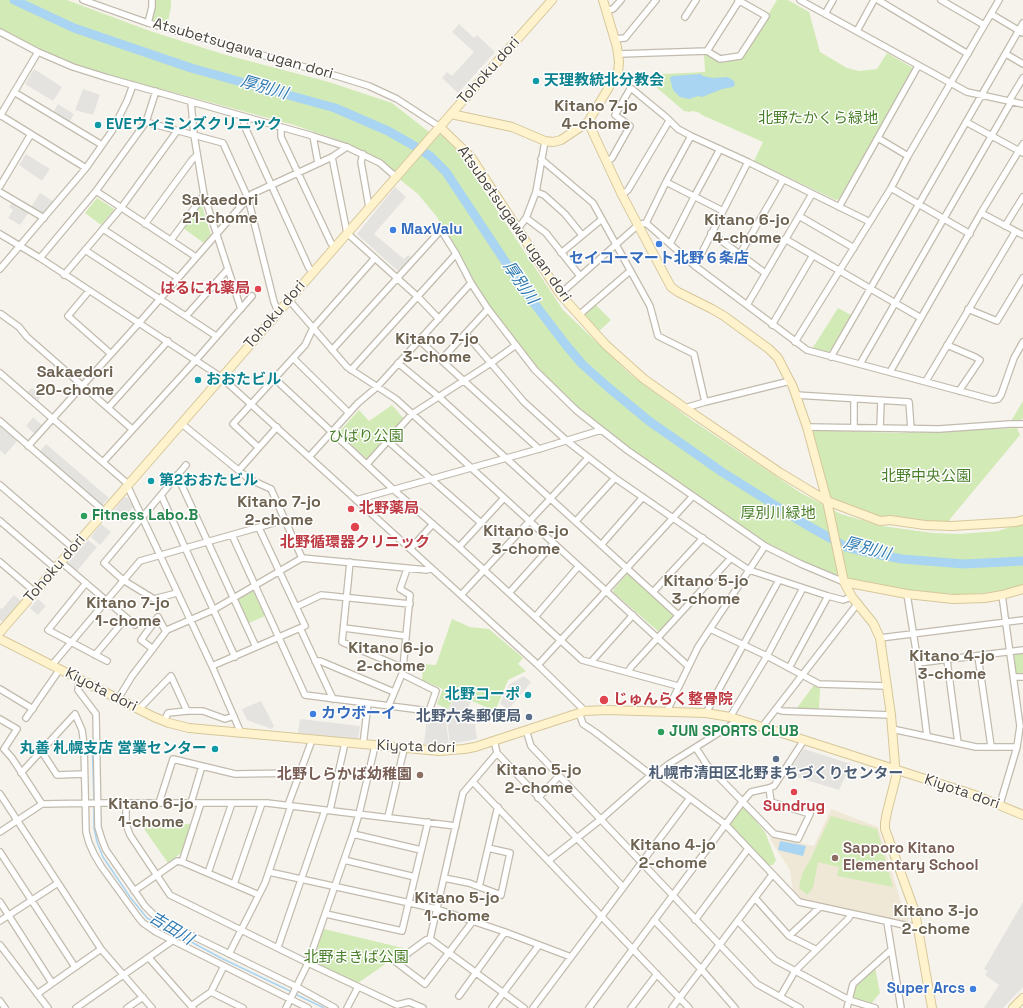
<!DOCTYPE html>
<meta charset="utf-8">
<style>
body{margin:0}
canvas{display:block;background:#f6f3ec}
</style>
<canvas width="1023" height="1008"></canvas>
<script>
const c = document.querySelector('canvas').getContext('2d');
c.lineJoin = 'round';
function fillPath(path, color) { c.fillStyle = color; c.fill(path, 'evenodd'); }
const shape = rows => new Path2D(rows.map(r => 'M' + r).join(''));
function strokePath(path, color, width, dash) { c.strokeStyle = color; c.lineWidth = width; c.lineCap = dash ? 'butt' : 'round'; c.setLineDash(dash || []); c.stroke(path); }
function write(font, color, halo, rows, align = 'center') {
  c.font = font + ' "Space Grotesk","Noto Sans JP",sans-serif'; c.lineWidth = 3; c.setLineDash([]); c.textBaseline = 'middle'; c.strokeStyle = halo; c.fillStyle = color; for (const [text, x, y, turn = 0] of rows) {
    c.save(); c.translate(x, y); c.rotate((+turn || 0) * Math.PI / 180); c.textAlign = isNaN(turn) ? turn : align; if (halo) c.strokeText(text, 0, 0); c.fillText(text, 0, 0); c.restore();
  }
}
fillPath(shape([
 [831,809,878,827,901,902,909,919,906,923,800,899,793,891,790,870,770,839,773,837,814,846]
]), '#efe8d6');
fillPath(shape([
 [0,0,67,0,150,31,226,55,329,82,392,103,429,132,441,132,459,153,563,310,631,375,693,421,801,493,841,514,882,526,933,533,959,534,998,531,1023,523,1023,585,1000,591,967,595,924,592,875,585,846,578,811,565,763,541,611,435,584,414,548,381,491,310,470,278,437,217,418,194,403,182,385,164,347,143,294,125,165,90,127,82,73,64,28,43,0,28],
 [153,0,171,0,171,7,167,26,152,22],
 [777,0,788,0,809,12,820,52,847,68,859,71,877,69,887,53,913,68,914,70,839,199,836,200,754,161,763,142,702,115,698,112,692,111,689,112,684,111,642,75,705,72,704,54,707,53,720,61,741,58],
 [97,198,114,209,114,210,101,225,85,213],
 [200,206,202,206,211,235,204,243,183,228],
 [596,305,611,320,597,333,582,317],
 [838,308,851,315,830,351,827,353,812,349],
 [1023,401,1023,418,1019,423,1011,421],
 [392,405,404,419,367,459,338,433,359,410,369,421],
 [1017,428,1020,435,950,519,949,524,886,519,831,498,809,430,896,433],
 [627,574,630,574,673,614,673,616,659,632,613,592,614,589],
 [252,591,254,592,265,616,249,623,238,601,239,598],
 [452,619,470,627,489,629,523,658,518,664,526,671,508,680,495,711,456,694,448,709,437,704,443,689,422,680,423,664,436,665],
 [1023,653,1023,674,1018,675,1016,674,1014,654],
 [814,685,820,687,819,709,797,708],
 [742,807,745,808,765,832,776,860,773,865,769,865,730,825,730,823],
 [831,816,877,829,893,887,837,876,839,867,818,862,813,888,807,895,799,888,802,874,810,860],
 [140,823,191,824,181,853,168,863],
 [324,929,357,937,407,949,358,983,312,962],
 [875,967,880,993,871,1004,854,999,853,996,855,986]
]), '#d2eab5');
fillPath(shape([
 [459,24,474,38,477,35,495,52,458,93,442,78,447,72,452,76,474,52,452,32],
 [34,69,62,87,53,101,25,84],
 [83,89,100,95,93,115,75,110],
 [58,104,74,114,69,123,53,113],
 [26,154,50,169,42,181,19,165],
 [395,187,406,197,374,234,404,259,408,255,412,258,399,272,357,234],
 [40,193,54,202,43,215,31,207],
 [12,202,29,212,20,225,8,218,13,210,9,207],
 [32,388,37,392,39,390,43,394,38,401,27,392],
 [33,417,42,425,35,434,26,426],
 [0,425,18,440,5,455,0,450],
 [46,444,109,498,102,505,40,451],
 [124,497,128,498,133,507,120,523,114,510],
 [101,524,111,532,100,545,91,537],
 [88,540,97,547,77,571,69,564,69,562],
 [14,595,21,601,3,622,0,620,0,608,2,609],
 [38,599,46,606,38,615,30,608],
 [524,676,531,682,508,710,500,703,510,684],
 [456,695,471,701,465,716,466,719,470,720,471,724,475,724,477,739,450,744,446,714],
 [261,701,274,726,272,729,247,720,242,709],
 [432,714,445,715,449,745,424,744,427,717,431,717],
 [300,719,360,726,358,740,298,733],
 [804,749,851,764,839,790,787,774],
 [1023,902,1023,987,1003,1008,984,1008,999,985,985,975,988,971,984,969]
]), '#e5e3e0');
fillPath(shape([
 [701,74,703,76,712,78,728,77,734,81,735,84,733,87,722,89,702,97,698,96,689,99,680,97,673,90,670,78,672,76],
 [780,841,806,846,803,856,778,850]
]), '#a9d4f2');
strokePath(shape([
 [92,739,94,801],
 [94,804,94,828,97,842,103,857,130,897,147,918,221,958,292,992],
 [295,994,324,1008]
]), '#a9d4f2', 1.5);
strokePath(shape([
 [14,0,74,28,191,68,335,108,388,131,411,144,430,156,446,172,524,290,566,345,582,364,609,388,649,421,722,472,805,524,846,547,861,551,902,559,964,564,1023,561]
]), '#a9d4f2', 9);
const street = shape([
 [83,0,148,23,340,77,369,86,397,99,440,127],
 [800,0,967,92,1023,104],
 [878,0,968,54],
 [941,0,984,25],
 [606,10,613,9,621,0],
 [825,14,833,0],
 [991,14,1023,33],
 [685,17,696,0],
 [148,23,152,7,152,0],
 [857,31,874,0],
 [0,32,38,52,73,67,108,78,313,136,347,147,380,163,396,177],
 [614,39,625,38,656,0],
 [707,51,739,1],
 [619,54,707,51,720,59,740,56,766,16,738,0],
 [1006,54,1023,64],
 [14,92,102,145],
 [1009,101,1023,78],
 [191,102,194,135,204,195,241,309],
 [0,115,86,168],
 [0,116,38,52],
 [244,117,244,125,309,268,313,272],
 [146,122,223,143,248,198,252,194,332,157,347,147],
 [966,122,1023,153],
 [281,127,281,137,331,243,335,247],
 [313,136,318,163],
 [878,138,908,156],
 [363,154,361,162,369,207],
 [332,157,347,233,418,297,439,319],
 [541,159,593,203,650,306,658,336,694,354,705,402],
 [606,162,612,158,630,126,615,115,630,89,632,89,666,117,678,129,691,136,748,162,870,222],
 [666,182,723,211],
 [0,186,31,134],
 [891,188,970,234],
 [96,191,196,257],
 [0,192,44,218],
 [536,192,544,195,565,214,582,235],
 [622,195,628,190,669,121],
 [839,207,918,66],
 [981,213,1023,235],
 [799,216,854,248],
 [526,218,546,233,580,276],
 [646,223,666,182,691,136],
 [145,224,192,160,197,155],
 [1005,226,1023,197],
 [103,229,178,278],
 [517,230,526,218,536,192,545,141],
 [711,233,765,273],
 [0,234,40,258,221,377,538,665,585,711],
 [785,239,921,318],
 [171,240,204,195],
 [670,244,694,197,720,149],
 [85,250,216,336],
 [561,253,602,219],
 [740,254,783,180],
 [40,258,96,191,146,122,156,91],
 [695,266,748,162],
 [0,269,86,168,112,131,127,101,133,85],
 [64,275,121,208,177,131],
 [89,291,68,316,111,354],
 [560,294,638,225,646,223,695,266,807,350,993,400,998,399,1001,395,1014,358,1023,342],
 [289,300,347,367,396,399,688,666],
 [747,305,812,194],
 [968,309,997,321,1023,278],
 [1,314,19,327,27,337,132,429],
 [579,315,630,271],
 [186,316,228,269],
 [772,325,813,255],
 [466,334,524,402,567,441,615,478,731,558,749,570,828,596,843,600,852,597],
 [419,340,539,449],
 [795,342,891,188,908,156,999,0],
 [947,345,975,357,980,360,959,391],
 [332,350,441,230,456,254,471,283,488,309,535,370,576,410,627,450,765,546,801,564,844,582],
 [831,357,1023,23],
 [293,358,349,413],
 [441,360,488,309],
 [398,363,439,397,678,615],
 [860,364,1011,102],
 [351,370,456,254],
 [890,372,981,213,1023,144],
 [0,373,128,484],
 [275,379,394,490,459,547,582,660,678,686],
 [926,381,1015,232],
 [796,395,909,402,911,429],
 [854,399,854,428],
 [108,408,168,341],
 [685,408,705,402,790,381],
 [0,421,104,511],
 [182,424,249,479,271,489,302,558],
 [807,427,939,429,1010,424,1023,424],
 [880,428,881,401],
 [388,441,481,523],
 [28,446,139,323,248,198,274,302,278,312],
 [258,447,233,424,305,345,313,328,375,258],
 [309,457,358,403,377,387,471,283],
 [103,462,196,360,252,296],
 [367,464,412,414,491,363,516,345],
 [239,470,277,427],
 [177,475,256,647],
 [0,485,73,548],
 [127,485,212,666,241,733],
 [161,495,235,657],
 [356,500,539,449,601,430],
 [0,521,55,568],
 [576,521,615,478],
 [259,528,305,626,300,628,333,699],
 [232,535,305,695,429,711,436,691,402,674],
 [601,545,643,497],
 [459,547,504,498],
 [410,549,433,524],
 [0,562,35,592],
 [61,562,135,625],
 [350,562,342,642,403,668],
 [86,583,48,630,107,661],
 [653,592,703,538],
 [177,593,154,599,123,580,104,563,186,465],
 [509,593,553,544],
 [907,594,918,663,927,736],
 [461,595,588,458],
 [296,607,321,595,410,604],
 [535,617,578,567],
 [344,628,406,636],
 [710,629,767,656,819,684,887,686],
 [880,638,1023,620],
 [153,649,141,640,158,617,165,630,167,630],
 [95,655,126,618],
 [978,656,991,746],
 [947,660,958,743],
 [315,661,320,661,394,692],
 [591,662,633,615],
 [918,663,1023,650],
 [52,665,140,561,284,520],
 [538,665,693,496],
 [212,666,300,628],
 [789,668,828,596],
 [628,672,631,667,731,558],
 [1014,677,1023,677],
 [79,679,78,690,96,714,98,827,102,840,106,850,145,906,155,916,162,921,297,987,335,1008],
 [0,689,33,709],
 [118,699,132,676,167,630,213,610,302,558,427,570,431,568],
 [389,705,402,674,403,668,410,595,400,589,407,569],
 [139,709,171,676,187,711],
 [776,709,782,711,891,715],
 [667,711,698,647,765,546],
 [579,713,583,724,595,732,651,775],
 [706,713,779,580],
 [730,717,767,656,803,588],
 [26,718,60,669],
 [0,719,17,729,4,749,12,758,42,804],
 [164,721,168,713,187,711,203,711,225,719,234,716],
 [762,727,858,603],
 [892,729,976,747,1017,747],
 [526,730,531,746,757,984,800,1008],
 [494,740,497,753,463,793,430,939,524,1008],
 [363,745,368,703],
 [696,748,707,765,774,834,798,839,810,814,771,802,769,788],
 [42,752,57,775,84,774],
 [497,753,623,887],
 [21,773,75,714,82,730,84,745,86,832,89,843,94,854,101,866,138,917,143,923,156,932,308,1008],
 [656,773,725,824,799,902,918,928],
 [473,782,689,1008],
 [0,794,101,949,152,1008],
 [538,798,559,776],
 [159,803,173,759,235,774,299,773],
 [191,803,202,766],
 [126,804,126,824,130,835,170,895,308,963,397,1005,409,1002,423,1008],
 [1000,804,1017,747,1020,726,1002,595],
 [288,805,312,740],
 [330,810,345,743],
 [388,817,404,749],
 [0,832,42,804,98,803,267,803,456,826],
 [353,834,421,850],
 [0,852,75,967],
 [344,860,415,877],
 [549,860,600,820,651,775,660,771,669,764,739,720],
 [182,862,259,895],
 [269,872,437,909,505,932,571,957],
 [208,873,232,803],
 [444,878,469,883,501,895,510,853,488,848],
 [234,884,262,803],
 [479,887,496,814,498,807],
 [134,891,177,861,182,862,201,803],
 [755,898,789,936,815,949],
 [0,902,52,983],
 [326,914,402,931,428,822],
 [654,920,701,969,735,1008],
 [695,920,748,849],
 [0,921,58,883],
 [738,921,775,960,849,1000,875,1008],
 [887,922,901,1008],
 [789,936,820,907],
 [430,939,426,940,396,962,425,984,473,921],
 [0,945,48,1008],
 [278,947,325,810],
 [229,954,265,883,291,806],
 [149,958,193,1008],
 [211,992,243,1008],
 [37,994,101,949],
 [459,996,505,932],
 [780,997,795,971,848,919,851,914],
 [0,1001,5,1008],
 [191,1006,211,992,224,966],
 [76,1008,172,941],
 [127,1008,143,997],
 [286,1008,308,963,353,834,359,814,375,746],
 [347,1008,358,987],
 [492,1008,539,945],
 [533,1008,690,798],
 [589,1008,743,801,751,792,769,788,774,786,804,740],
 [631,1008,657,974],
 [672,1008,772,875],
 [847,1008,853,984,891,950]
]);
const secondary = shape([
 [451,114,512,127,545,141,553,142,561,140,588,122,618,72,619,62,617,47,603,0],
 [588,122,622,195,671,287,678,292,712,309,724,316,769,349,778,358,793,387,807,427,827,501,844,582,852,597,873,623,880,638,891,715,896,777,887,812,885,823,885,829,915,912,932,1008],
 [440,127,471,157,560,294,606,345,644,379,685,408,779,472,827,501,880,521,890,520,925,525,952,526,1016,522,1023,520],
 [844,582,907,594,953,599,985,598,1002,595,1023,589],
 [0,632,451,114,552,0],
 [0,639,154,717,169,723,189,728,439,751,464,749,475,747,585,711,606,710,706,713,730,717,804,740,975,795,1023,815],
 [1013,1008,1023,998]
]);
strokePath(street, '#c2bbae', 8);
strokePath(secondary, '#d6c79b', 10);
strokePath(street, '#fff', 5.5);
strokePath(secondary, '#fff3cd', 8);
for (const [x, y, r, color] of [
 [536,81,4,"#0f9aa8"],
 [98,125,4,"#0f9aa8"],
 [393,230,4,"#3f7fe0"],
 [659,244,4,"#3f7fe0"],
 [258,289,4,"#e0444e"],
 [198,380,4,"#0f9aa8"],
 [151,481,4,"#0f9aa8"],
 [351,509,4,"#e0444e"],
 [84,516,4,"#2e9e5b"],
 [355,527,5,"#e0444e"],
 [528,695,4,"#0f9aa8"],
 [604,700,5,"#e0444e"],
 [313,714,4,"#3f7fe0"],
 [529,717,4,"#5c6f8a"],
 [661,732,4,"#2e9e5b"],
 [215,749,4,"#0f9aa8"],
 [776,759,4,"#5c6f8a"],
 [420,775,4,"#8d6e63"],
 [794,792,4,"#e0444e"],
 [835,858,4,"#8d6e63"],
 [973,989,4,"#3f7fe0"]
]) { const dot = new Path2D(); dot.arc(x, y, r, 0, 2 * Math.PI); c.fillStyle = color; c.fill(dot); strokePath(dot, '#fff', 1.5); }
write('15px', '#4b4439', '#fff', [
 ["Atsubetsugawa ugan dori",243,49,16],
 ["Tohoku dori",489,71,-48],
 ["Atsubetsugawa ugan dori",514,224,55],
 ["Tohoku dori",275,315,-49],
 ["Tohoku dori",55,569,-49],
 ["Kiyota dori",101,690,27],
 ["Kiyota dori",416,747,2],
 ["Kiyota dori",962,792,19]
]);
write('bold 15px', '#0d838f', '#fff', [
 ["天理教統北分教会",544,81],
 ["EVEウィミンズクリニック",106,125],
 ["おおたビル",206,380],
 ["第2おおたビル",159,481],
 ["北野コーポ",520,695,"right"],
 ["丸善 札幌支店 営業センター",207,749,"right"]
], 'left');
write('15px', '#4a7f2a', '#fff', [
 ["北野たかくら緑地",818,119],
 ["ひばり公園",366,437],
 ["北野中央公園",926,477],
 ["厚別川緑地",778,514],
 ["北野まきば公園",356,958]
]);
write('bold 15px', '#366cbe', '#fff', [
 ["MaxValu",401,230],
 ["セイコーマート北野６条店",659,259,"center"],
 ["カウボーイ",321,714],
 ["Super Arcs",965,989,"right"]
], 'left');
write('bold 15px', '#be3a42', '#fff', [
 ["はるにれ薬局",250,289,"right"],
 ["北野薬局",359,509],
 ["北野循環器クリニック",355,543,"center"],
 ["じゅんらく整骨院",613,700],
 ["Sundrug",794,807,"center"]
], 'left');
write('bold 15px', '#27864d', '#fff', [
 ["Fitness Labo.B",92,516],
 ["JUN SPORTS CLUB",669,732]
], 'left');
write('bold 15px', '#4e5e75', '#fff', [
 ["北野六条郵便局",521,717],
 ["札幌市清田区北野まちづくりセンター",776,774,"center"]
], 'right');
write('bold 15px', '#785e54', '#fff', [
 ["北野しらかば幼稚園",412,775],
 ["Sapporo Kitano",843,849,"left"],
 ["Elementary School",843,866,"left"]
], 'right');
write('italic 16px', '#2e7ab2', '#fff', [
 ["厚別川",264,88,16],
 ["厚別川",520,283,55],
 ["厚別川",867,549,15],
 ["吉田川",171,929,31]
]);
write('bold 16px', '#6e6250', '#fff', [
 ["Kitano 7-jo",596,107],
 ["4-chome",596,125],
 ["Sakaedori",220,201],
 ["21-chome",220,219],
 ["Kitano 6-jo",747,221],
 ["4-chome",747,239],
 ["Kitano 7-jo",437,340],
 ["3-chome",437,358],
 ["Sakaedori",75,373],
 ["20-chome",75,391],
 ["Kitano 7-jo",279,503],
 ["2-chome",279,521],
 ["Kitano 6-jo",526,532],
 ["3-chome",526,550],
 ["Kitano 5-jo",706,582],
 ["3-chome",706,600],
 ["Kitano 7-jo",128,604],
 ["1-chome",128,622],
 ["Kitano 6-jo",391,649],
 ["2-chome",391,667],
 ["Kitano 4-jo",952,657],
 ["3-chome",952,675],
 ["Kitano 5-jo",539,771],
 ["2-chome",539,789],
 ["Kitano 6-jo",151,805],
 ["1-chome",151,823],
 ["Kitano 4-jo",673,846],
 ["2-chome",673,864],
 ["Kitano 5-jo",457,899],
 ["1-chome",457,917],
 ["Kitano 3-jo",936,912],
 ["2-chome",936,930]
]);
</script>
